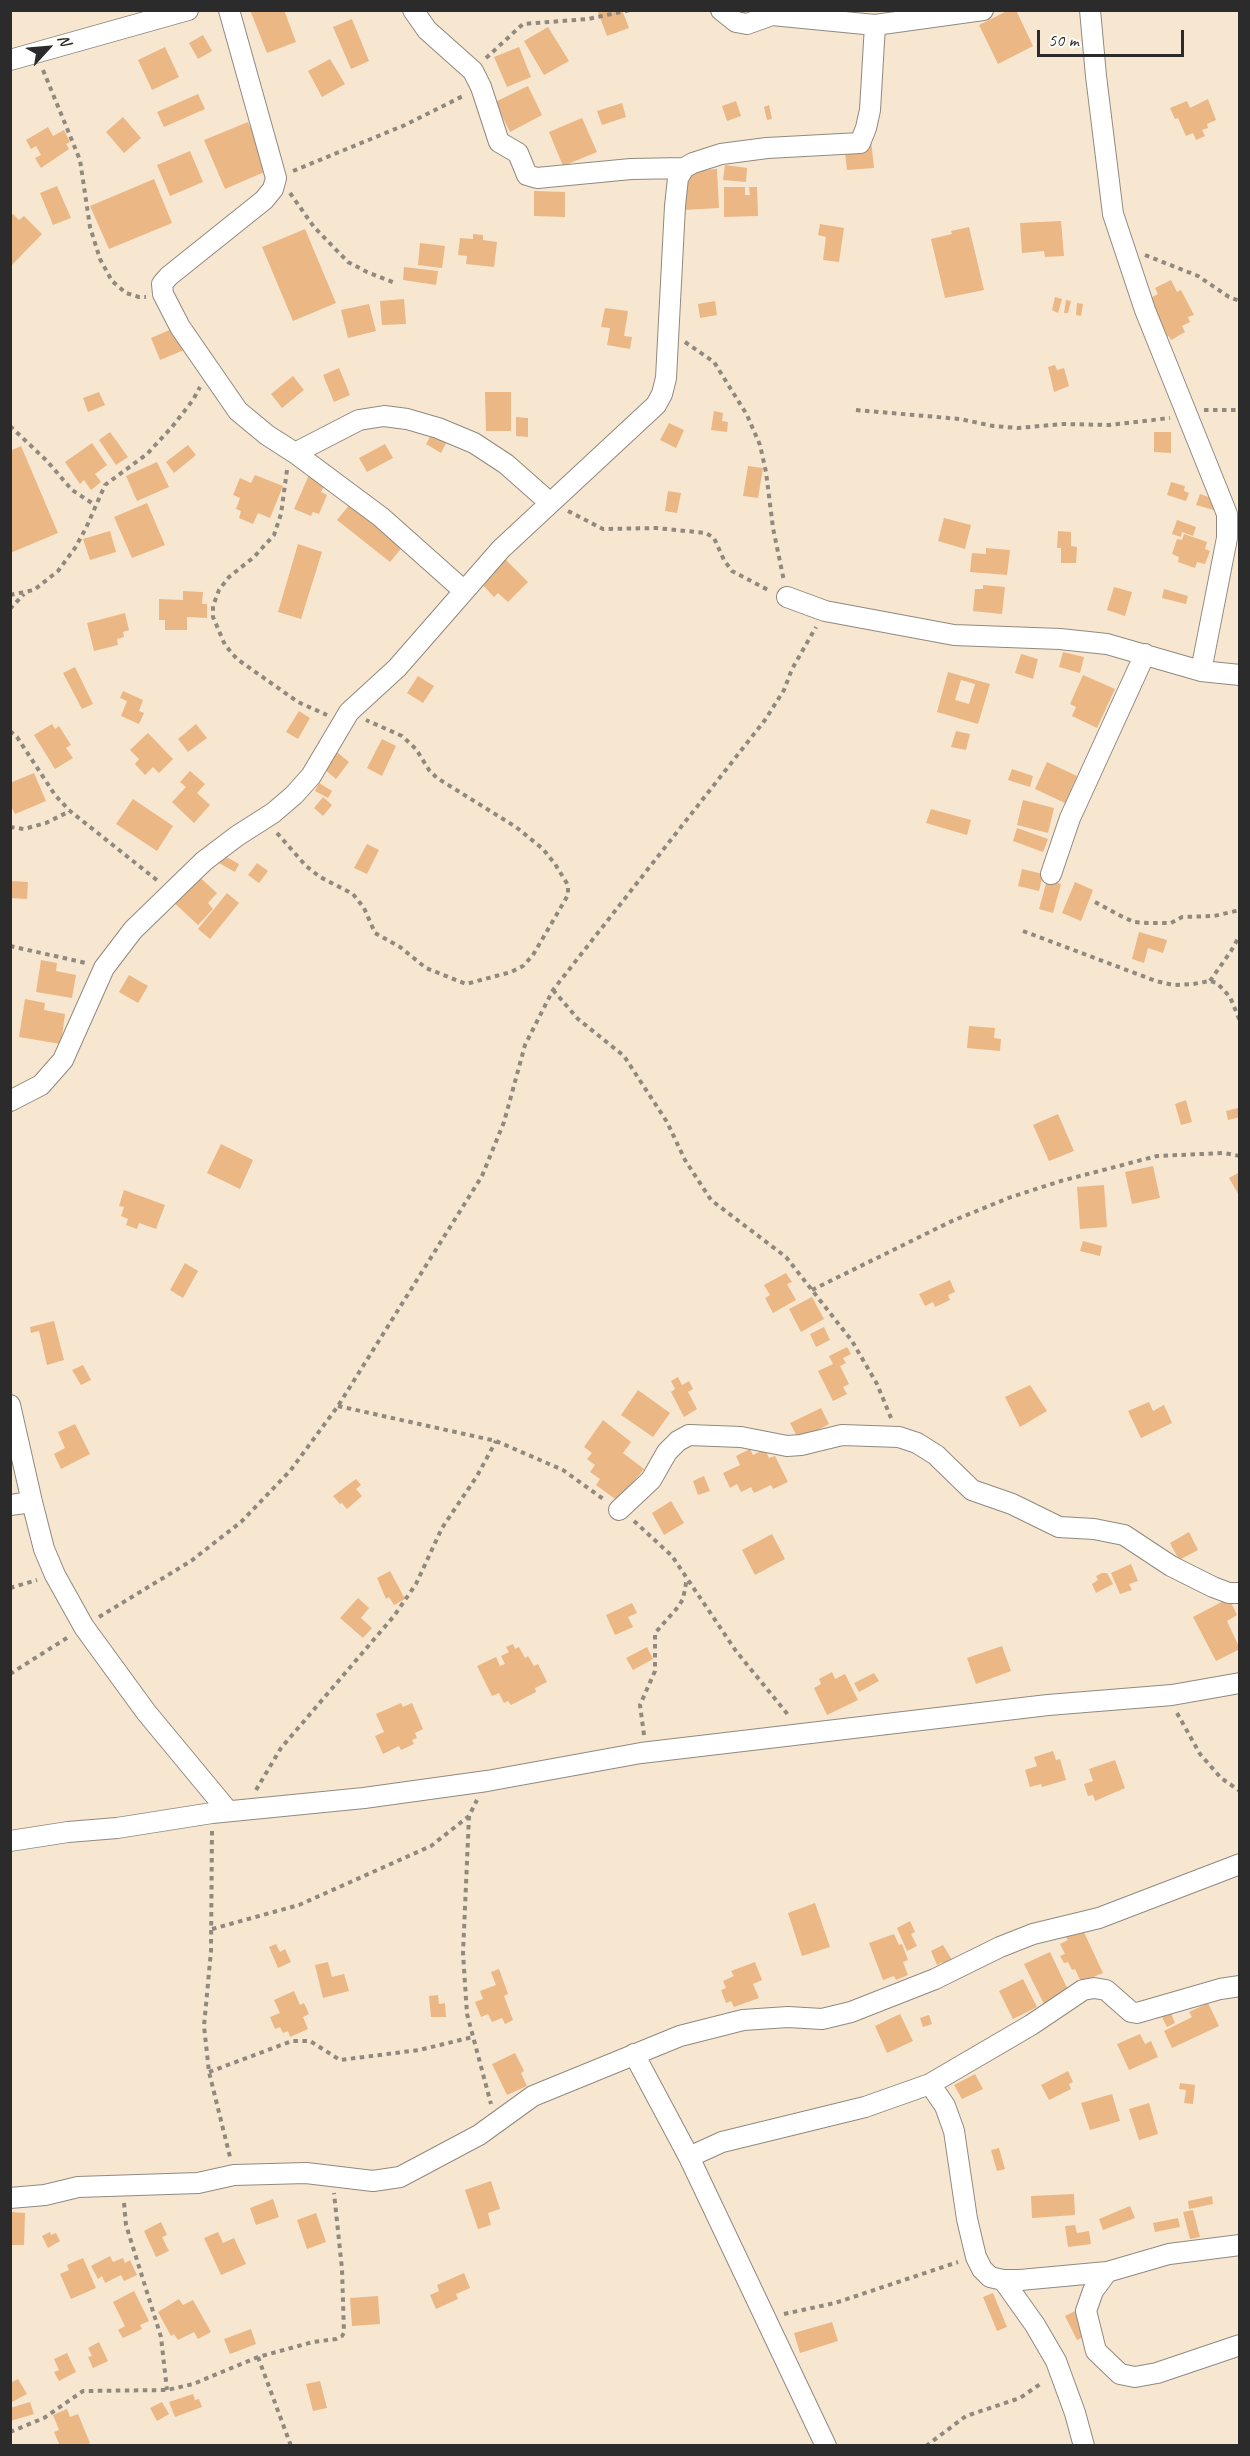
<!DOCTYPE html>
<style>
body{margin:0}
#map{position:relative;width:1250px;height:2456px;overflow:hidden;background:#f7e7d1;font-family:Caveat,sans-serif}
canvas{display:block}
.frame{position:absolute;inset:0;border:12px solid #2b2b2b;pointer-events:none}
.north{position:absolute;left:18px;top:18px;width:60px;height:60px;-webkit-text-stroke:4px #fdfcf7;paint-order:stroke;rotate:64deg;font-size:16px;font-weight:700;line-height:24px;text-align:center;color:#2b2b2b}
.north::after{content:'';display:block;margin:auto;width:21px;height:27px;background:#2b2b2b;clip-path:polygon(50% 0,100% 100%,50% 72%,0 100%)}
.scale{position:absolute;left:1037px;top:30px;width:147px;height:27px;box-sizing:border-box;border:3px solid #2b2b2b;border-top:0;padding-left:8px;font-size:18px;line-height:21px;white-space:nowrap;color:#2b2b2b;-webkit-text-stroke:4px #fdfcf7;paint-order:stroke}
</style>
<div id="map">
<canvas width="1250" height="2456"></canvas>
<div class="frame"></div>
<div class="north">N</div>
<div class="scale">50 m</div>
</div>
<script>
const c = document.querySelector('canvas').getContext('2d');
c.lineJoin = 'round';
function fillPath(path, color) { c.fillStyle = color; c.fill(path, 'evenodd'); }
const shape = rows => new Path2D(rows.map(r => 'M' + r).join(''));
function strokePath(path, color, width, dash) { c.strokeStyle = color; c.lineWidth = width; c.lineCap = dash ? 'butt' : 'round'; c.setLineDash(dash || []); c.stroke(path); }
fillPath(shape([
 [250,10,284,10,296,42,267,53],
 [601,10,622,10,629,28,607,36,598,12],
 [1009,10,1016,10,1033,46,998,64,979,25],
 [352,19,369,61,351,69,333,27],
 [548,27,569,61,544,75,524,41],
 [203,35,212,51,198,59,189,43],
 [165,47,179,77,152,90,138,60],
 [519,47,531,77,507,87,494,57],
 [330,59,345,84,322,97,308,71],
 [528,86,542,115,510,132,495,102],
 [198,94,205,109,164,127,157,112],
 [1208,99,1216,120,1207,124,1208,128,1202,130,1205,136,1196,140,1193,133,1186,136,1178,118,1175,119,1170,108,1187,101,1190,108],
 [736,101,741,116,727,121,722,106],
 [622,103,626,117,602,125,597,111],
 [769,105,772,119,767,120,764,107],
 [123,117,141,138,124,153,106,132],
 [582,118,597,152,563,166,549,132],
 [248,122,269,170,225,189,204,140],
 [48,127,53,136,64,130,70,142,66,144,69,149,41,168,35,158,41,155,36,146,31,149,26,140],
 [871,140,874,168,847,170,844,143],
 [190,151,203,182,170,196,157,165],
 [725,165,747,168,746,182,723,180],
 [717,169,719,208,683,210,681,171],
 [154,179,172,223,109,249,90,206],
 [57,186,71,218,53,225,40,193],
 [724,187,745,187,745,195,750,195,749,187,757,187,758,216,724,217],
 [534,191,565,192,565,217,534,216],
 [13,214,19,220,24,216,42,234,12,265,10,217],
 [1061,221,1064,256,1045,257,1044,251,1022,253,1020,223],
 [820,224,844,228,839,262,823,260,826,237,818,235],
 [969,227,984,290,945,298,931,239,952,234,951,231],
 [305,229,336,303,293,321,262,247],
 [473,234,483,235,483,240,497,242,494,267,466,264,467,256,458,255,460,238,473,239],
 [420,243,445,246,442,268,418,265],
 [404,267,438,271,436,285,403,280],
 [1171,280,1177,292,1181,290,1194,315,1188,317,1190,322,1182,326,1185,332,1171,340,1169,336,1167,337,1148,299,1158,294,1155,288],
 [1055,297,1062,299,1058,313,1052,310],
 [404,299,406,324,382,325,380,301],
 [1066,300,1071,301,1068,313,1064,313],
 [715,301,717,315,700,318,698,304],
 [1077,303,1083,304,1081,316,1076,315],
 [369,304,376,331,348,338,341,310],
 [605,308,628,311,624,336,632,337,630,349,607,345,610,328,601,327],
 [174,328,184,350,160,360,151,338],
 [1055,365,1057,370,1064,368,1069,386,1054,392,1048,367],
 [339,368,350,395,334,402,323,375],
 [293,376,304,390,282,408,271,394],
 [99,392,105,405,88,412,83,398],
 [485,392,511,392,511,431,486,431],
 [714,411,723,413,722,421,728,422,727,432,711,430],
 [516,417,528,418,528,437,516,436],
 [669,423,684,430,676,448,660,440],
 [110,432,128,457,116,465,99,440],
 [1154,432,1171,432,1171,453,1154,452],
 [431,435,448,439,441,453,426,444],
 [92,443,107,465,95,474,101,482,91,490,84,480,80,484,65,462],
 [385,444,393,458,367,472,359,458],
 [188,445,196,455,174,473,166,462],
 [21,446,58,533,10,553,10,451],
 [157,462,169,487,137,501,126,476],
 [748,466,763,468,758,498,743,496],
 [255,475,283,486,270,518,258,513,253,524,239,518,241,511,236,509,240,498,233,495,240,478,251,483],
 [309,475,326,482,321,492,327,495,319,514,313,512,311,516,294,509],
 [1171,482,1185,486,1184,491,1189,493,1186,501,1167,495],
 [668,491,681,493,677,513,665,511],
 [1200,494,1220,501,1217,511,1196,505],
 [147,503,165,545,132,558,114,517],
 [351,503,404,545,390,562,337,520],
 [944,518,971,525,965,549,938,541],
 [1177,520,1196,527,1193,536,1182,532,1181,537,1172,534],
 [110,531,116,552,90,560,83,539],
 [1058,531,1071,532,1071,546,1077,547,1076,563,1061,563,1061,548,1057,548],
 [1184,534,1207,542,1205,549,1210,551,1205,564,1197,562,1195,568,1178,562,1179,557,1172,554,1177,539,1182,540],
 [298,544,322,552,301,619,278,612],
 [986,548,1010,550,1007,575,970,572,972,553,986,554],
 [495,549,528,582,508,602,498,593,494,597,479,581],
 [983,585,1005,587,1002,614,973,611,975,589,983,589],
 [1114,587,1132,592,1125,616,1107,610],
 [1164,589,1188,596,1186,604,1162,598],
 [183,591,203,592,202,604,207,604,207,618,187,617,187,630,165,630,165,620,159,620,159,599,183,600],
 [125,613,129,630,123,632,124,637,117,639,118,645,94,651,87,623],
 [1063,652,1084,657,1080,673,1059,667],
 [1021,654,1038,659,1033,679,1015,673],
 [75,667,93,704,82,709,63,673],
 [948,672,990,684,978,724,937,712],
 [961,680,975,684,969,704,955,700],
 [1083,675,1115,689,1097,728,1072,716,1076,707,1070,704],
 [418,676,434,686,423,703,407,693],
 [123,691,143,700,139,711,144,713,139,724,121,716,127,701,120,698],
 [299,711,310,718,298,739,286,732],
 [52,724,55,729,59,726,71,745,66,748,73,758,55,769,34,735],
 [196,724,207,738,188,752,178,739],
 [956,731,970,734,966,750,951,747],
 [148,733,173,759,159,773,153,767,145,775,135,764,139,759,130,750],
 [382,739,396,746,382,776,367,768],
 [337,752,349,762,336,779,324,769],
 [1047,762,1077,776,1065,803,1035,789],
 [1012,769,1033,776,1030,787,1008,780],
 [190,771,205,784,197,793,210,805,194,823,172,802,186,787,180,782],
 [34,773,46,801,15,814,10,804,10,783],
 [319,783,332,791,328,798,315,791],
 [323,797,332,805,323,816,314,808],
 [133,799,173,826,157,851,116,824],
 [1023,800,1054,808,1048,833,1017,825],
 [931,809,971,820,967,835,926,823],
 [1017,828,1048,839,1043,852,1013,841],
 [367,844,379,850,367,874,354,868],
 [223,855,239,864,235,872,219,863],
 [257,863,268,871,259,883,248,875],
 [1022,869,1043,874,1039,891,1018,886],
 [195,873,217,893,208,903,213,909,198,925,170,899],
 [1047,880,1061,884,1053,913,1039,909],
 [10,881,28,882,27,899,10,898],
 [1075,882,1093,890,1081,921,1062,913],
 [227,893,239,903,210,939,198,929],
 [1139,932,1167,940,1163,953,1148,948,1144,963,1132,959],
 [41,960,57,963,56,971,76,975,72,998,36,992],
 [129,975,148,986,138,1003,119,992],
 [25,999,45,1003,44,1010,65,1014,61,1044,19,1037],
 [969,1026,995,1028,994,1038,1001,1039,1000,1051,967,1048],
 [1186,1100,1192,1122,1181,1125,1175,1104],
 [1238,1108,1240,1117,1228,1120,1226,1111],
 [1058,1114,1074,1151,1049,1161,1033,1125],
 [221,1144,253,1160,240,1189,207,1173],
 [1153,1166,1160,1198,1132,1204,1125,1172],
 [1240,1172,1240,1197,1229,1178],
 [1104,1185,1107,1227,1080,1229,1077,1187],
 [124,1190,165,1205,156,1229,139,1223,137,1229,126,1225,128,1219,121,1216,124,1207,119,1206],
 [1083,1241,1102,1246,1100,1256,1080,1251],
 [185,1263,198,1271,183,1298,170,1290],
 [786,1273,792,1282,787,1284,796,1300,773,1313,765,1298,770,1295,764,1285],
 [950,1280,955,1292,948,1295,950,1300,935,1307,933,1302,925,1306,919,1294],
 [812,1297,824,1319,801,1332,789,1309],
 [54,1321,64,1360,47,1365,39,1331,31,1333,30,1327],
 [824,1327,830,1340,816,1347,810,1334],
 [847,1347,851,1354,843,1358,846,1363,840,1366,849,1384,843,1387,847,1394,833,1401,818,1371,833,1364,829,1356],
 [83,1365,91,1380,81,1385,72,1370],
 [678,1377,682,1385,689,1381,693,1389,688,1392,697,1409,684,1417,671,1392,675,1389,671,1381],
 [1030,1385,1047,1411,1020,1427,1005,1397],
 [638,1390,670,1413,653,1437,621,1415],
 [1149,1402,1153,1411,1164,1405,1172,1423,1141,1438,1128,1411],
 [821,1408,829,1424,799,1440,790,1423],
 [603,1420,631,1442,623,1453,644,1469,618,1501,596,1485,600,1479,590,1472,595,1465,587,1459,592,1453,584,1447],
 [75,1424,90,1454,61,1469,54,1454,65,1448,58,1432],
 [750,1449,753,1455,765,1449,769,1458,775,1456,788,1482,773,1489,771,1485,754,1493,751,1487,741,1492,737,1484,730,1488,723,1473,740,1465,736,1456],
 [704,1476,710,1491,698,1495,693,1481],
 [356,1479,361,1485,356,1489,362,1496,347,1509,342,1503,340,1504,333,1496],
 [671,1501,684,1523,664,1535,652,1513],
 [1189,1532,1198,1550,1179,1560,1170,1543],
 [772,1534,785,1559,755,1575,742,1550],
 [1131,1564,1138,1581,1129,1584,1132,1590,1120,1594,1111,1573],
 [390,1571,405,1599,394,1605,389,1597,386,1599,377,1578],
 [1102,1573,1107,1573,1113,1584,1096,1593,1092,1584,1098,1580,1096,1576],
 [358,1598,369,1608,361,1618,372,1628,363,1638,340,1618],
 [1229,1598,1237,1615,1227,1621,1240,1649,1216,1661,1193,1617],
 [632,1603,637,1613,628,1617,633,1627,615,1635,606,1615],
 [513,1644,515,1649,519,1647,525,1658,528,1656,534,1666,538,1664,547,1682,535,1688,536,1692,511,1705,508,1701,504,1703,499,1693,492,1696,477,1666,496,1657,500,1666,505,1664,501,1656,509,1652,506,1647],
 [1002,1646,1011,1671,976,1684,967,1658],
 [647,1647,653,1659,633,1670,626,1658],
 [832,1672,835,1679,845,1674,858,1700,827,1715,814,1688,821,1684,819,1679],
 [874,1673,879,1681,859,1692,854,1683],
 [401,1703,403,1707,412,1703,423,1729,415,1733,417,1738,412,1740,414,1744,401,1750,399,1746,383,1754,375,1736,384,1732,376,1714],
 [1053,1751,1056,1760,1060,1759,1066,1780,1042,1787,1041,1784,1030,1787,1025,1770,1037,1766,1034,1757],
 [1115,1760,1125,1788,1095,1801,1093,1795,1088,1796,1084,1784,1093,1781,1089,1769],
 [815,1903,830,1947,802,1956,788,1913],
 [910,1921,915,1932,911,1934,917,1946,907,1951,897,1928],
 [1082,1928,1103,1973,1081,1982,1075,1969,1072,1970,1068,1962,1064,1963,1060,1956,1065,1954,1060,1944,1068,1940,1065,1936],
 [894,1934,899,1945,902,1944,908,1960,903,1962,908,1975,896,1980,894,1976,883,1980,869,1943],
 [276,1944,280,1952,285,1949,291,1962,278,1968,269,1947],
 [943,1945,954,1963,944,1967,942,1962,937,1965,931,1951],
 [1050,1952,1069,1992,1044,2004,1024,1964],
 [328,1962,332,1977,344,1974,349,1991,323,1998,315,1965],
 [755,1962,762,1980,753,1984,759,1998,734,2007,731,2001,726,2003,721,1990,726,1988,723,1981,734,1976,731,1971],
 [499,1969,508,1994,504,1996,513,2020,505,2024,502,2018,492,2022,488,2014,481,2017,475,2002,483,1999,480,1991,496,1985,491,1972],
 [1023,1979,1037,2007,1013,2019,999,1991],
 [294,1991,300,2005,304,2003,309,2014,303,2017,308,2029,290,2037,288,2031,283,2033,280,2027,275,2029,270,2017,280,2013,274,2000],
 [438,1995,439,2004,445,2003,446,2017,431,2017,429,1996],
 [1208,2003,1219,2026,1172,2048,1164,2031,1192,2017,1189,2012],
 [1171,2013,1175,2023,1167,2027,1162,2017],
 [900,2014,913,2041,887,2053,875,2026],
 [929,2015,932,2024,923,2027,920,2018],
 [1140,2034,1145,2044,1151,2041,1158,2057,1129,2070,1117,2044],
 [515,2053,524,2071,521,2073,527,2086,507,2095,492,2064],
 [1068,2071,1073,2082,1069,2084,1071,2089,1049,2100,1041,2085],
 [975,2074,983,2089,962,2099,954,2085],
 [1180,2083,1195,2085,1193,2104,1184,2103,1186,2090,1179,2089],
 [1112,2094,1120,2121,1090,2130,1081,2103],
 [1149,2103,1158,2134,1139,2140,1129,2109],
 [999,2148,1005,2169,997,2171,991,2150],
 [491,2181,500,2209,488,2213,491,2225,478,2229,465,2190],
 [1074,2194,1075,2215,1032,2218,1031,2196],
 [1212,2196,1213,2204,1189,2209,1188,2201],
 [273,2199,279,2217,256,2225,250,2208],
 [1130,2206,1135,2218,1103,2230,1099,2219],
 [1193,2210,1200,2237,1190,2239,1183,2212],
 [10,2212,25,2213,24,2245,10,2245],
 [316,2213,326,2242,307,2249,297,2220],
 [1178,2218,1180,2227,1155,2232,1153,2223],
 [161,2222,167,2235,162,2237,169,2251,156,2257,144,2231],
 [1075,2225,1077,2233,1089,2231,1091,2244,1068,2247,1065,2226],
 [50,2232,51,2235,56,2233,60,2241,48,2248,42,2236],
 [218,2232,223,2243,234,2238,246,2264,221,2275,204,2238],
 [110,2256,113,2262,123,2258,125,2263,130,2260,137,2275,124,2281,121,2275,105,2283,102,2276,98,2279,91,2266],
 [83,2258,96,2288,71,2299,60,2274,69,2270,67,2265],
 [464,2273,470,2288,456,2294,458,2299,436,2309,430,2295,439,2291,437,2285],
 [134,2291,149,2321,140,2325,142,2329,123,2338,118,2330,125,2326,113,2302],
 [993,2293,1007,2327,997,2331,983,2297],
 [378,2296,380,2324,352,2326,350,2298],
 [179,2299,183,2305,193,2300,211,2332,198,2339,194,2332,178,2340,174,2334,171,2336,158,2312],
 [1077,2310,1089,2334,1077,2340,1065,2316],
 [832,2322,838,2341,800,2353,794,2333],
 [251,2329,256,2344,230,2354,224,2339],
 [99,2342,108,2361,93,2368,88,2357,92,2356,88,2348],
 [67,2353,76,2372,59,2381,54,2372,59,2370,54,2359],
 [18,2379,27,2394,10,2403,10,2383],
 [320,2381,327,2408,313,2411,306,2384],
 [193,2394,195,2400,199,2399,202,2407,175,2417,169,2402],
 [30,2402,34,2414,10,2421,10,2408],
 [162,2402,169,2414,157,2421,150,2408],
 [67,2409,70,2417,78,2414,90,2443,85,2446,60,2446,54,2432,59,2430,53,2415]
]), '#ebb785');
const minor = shape([
 [229,10,276,178,273,189,264,200,169,276,162,284,163,294,180,327,238,411,267,435,295,453,381,517,463,590],
 [413,10,427,30,473,71,481,87,499,142,518,153,527,175,537,178,631,169,684,168],
 [721,10,736,22,747,24,772,15,875,25,983,10],
 [1090,10,1096,76,1113,214,1145,310,1227,514,1227,538,1201,671],
 [10,60,188,10],
 [295,453,359,420,384,416,407,419,438,428,474,443,506,464,549,502],
 [787,597,825,611,954,635,1060,639,1107,644,1201,671,1240,675],
 [1051,874,1070,818,1145,654],
 [10,1101,41,1085,63,1060,104,968,133,930,204,861,237,836,273,813,294,795,311,776,349,712,397,668,501,549,656,405,662,394,666,378,675,206,678,178,684,168,693,163,721,154,767,148,860,143,866,128,870,110,875,25],
 [10,1405,32,1502,44,1549,55,1575,84,1627,146,1712,228,1811],
 [10,1505,32,1502],
 [619,1510,651,1480,667,1452,678,1441,689,1435,741,1437,787,1446,801,1445,842,1435,899,1437,917,1443,936,1455,972,1490,1012,1504,1059,1527,1094,1529,1124,1535,1171,1566,1213,1587,1229,1593,1240,1593],
 [10,1841,68,1832,117,1828,212,1813,364,1798,487,1781,641,1753,1048,1705,1172,1695,1240,1683],
 [634,2054,689,2157,826,2446],
 [930,2084,945,2106,954,2131,967,2219,976,2257,982,2269,990,2277,1003,2280,1020,2280,1107,2272,1169,2254,1240,2245],
 [689,2157,722,2142,865,2107,930,2084,1031,2025,1083,1990,1094,1988,1106,1990,1131,2012,1137,2013,1220,1989,1240,1986],
 [10,2198,45,2195,78,2187,198,2183,234,2175,306,2173,373,2181,400,2177,479,2135,533,2096,680,2036,743,2020,788,2017,822,2019,851,2012,935,1979,1000,1947,1033,1934,1099,1918,1240,1864],
 [1107,2272,1093,2291,1086,2311,1096,2351,1120,2374,1135,2377,1157,2373,1240,2345],
 [1003,2280,1035,2325,1056,2361,1075,2413,1084,2446]
]);
strokePath(minor, '#91897e', 22);
strokePath(shape([
 [486,58,523,24,588,19,630,10],
 [43,70,80,160,90,227,100,259,112,281,126,293,139,297,146,297],
 [293,171,405,125,465,95],
 [290,193,314,227,348,262,367,272,395,283],
 [1145,255,1198,276,1229,297,1240,301],
 [685,342,714,362,747,415,760,445,766,472,773,528,784,581],
 [856,410,960,419,993,426,1018,428,1063,424,1109,425,1170,418],
 [1204,410,1240,410],
 [10,426,47,461,72,490,95,505],
 [287,470,281,514,274,535,254,557,229,577,219,590,213,606,213,617,225,645,237,659,298,702,327,715],
 [568,511,603,529,656,528,706,533,714,538,724,560,732,571,770,591],
 [10,595,34,590,58,571,75,548,86,528,105,485,147,454,172,427,193,400,200,387],
 [10,609,24,594],
 [10,731,17,737,55,795,70,811,158,881],
 [10,827,24,829,46,823,70,811],
 [277,833,306,866,320,877,353,894,364,908,375,933,400,947,426,968,466,984,511,972,523,966,533,955,568,895,568,885,555,864,543,849,516,827,437,778,429,770,416,749,402,736,366,720],
 [1095,902,1121,916,1134,922,1148,923,1171,923,1182,917,1214,916,1240,910],
 [1023,931,1156,981,1173,985,1193,984,1210,981,1217,983,1230,997,1240,1021],
 [10,946,86,963],
 [1210,981,1231,951,1240,935],
 [553,990,578,1019,624,1056,667,1122,685,1160,711,1200,786,1257,852,1341,877,1384,891,1418],
 [812,1290,952,1221,1011,1197,1061,1181,1157,1156,1224,1153,1240,1156],
 [338,1406,496,1441,563,1470,606,1501],
 [634,1521,672,1556,736,1651,789,1716],
 [10,1588,37,1580],
 [99,1617,191,1561,241,1522,290,1471,338,1406,482,1176,504,1122,525,1045,553,990,765,720,784,690,792,669,816,627],
 [10,1674,70,1636],
 [1177,1713,1200,1754,1221,1778,1240,1791],
 [644,1735,640,1705,655,1671,655,1633,678,1607,683,1599,687,1578],
 [256,1790,281,1748,394,1616,416,1584,442,1528,477,1476,496,1441],
 [469,1816,463,1953,467,2014,491,2104],
 [212,1831,211,1951,204,2026,209,2072,230,2157],
 [212,1929,299,1905,431,1846,469,1816,477,1800],
 [209,2072,292,2041,310,2041,340,2060,419,2050,473,2037],
 [124,2203,126,2225,161,2337,167,2390],
 [784,2314,835,2303,958,2262],
 [258,2357,291,2446],
 [10,2432,44,2418,83,2391,167,2390,193,2384,258,2357,313,2342,336,2339,342,2336,344,2333,342,2269,334,2193],
 [926,2446,966,2416,1020,2398,1043,2382]
]), '#91897e', 4, [4.5, 4.5]);
strokePath(minor, '#fff', 20);
</script>
